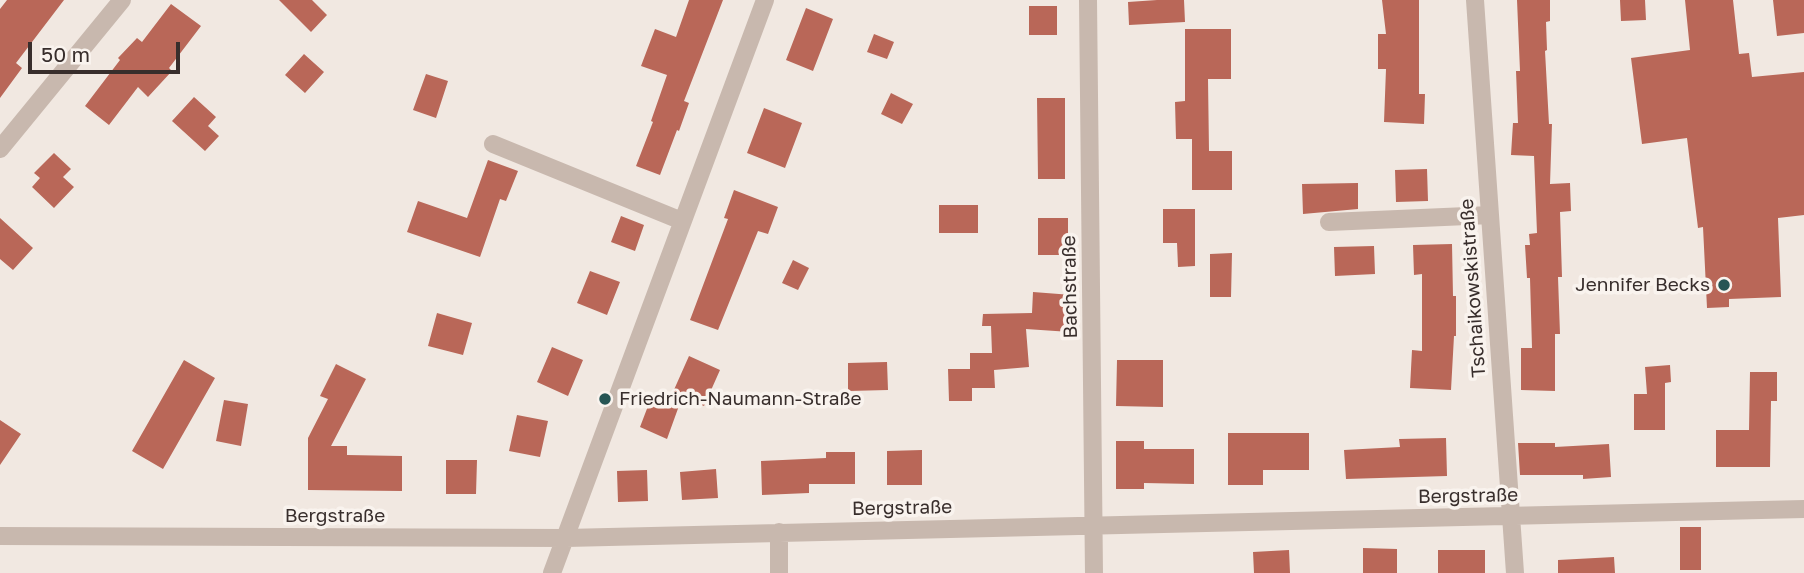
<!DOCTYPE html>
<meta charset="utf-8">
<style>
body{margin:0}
#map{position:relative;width:1804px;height:573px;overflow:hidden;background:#f1e8e1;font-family:"Golos Text",sans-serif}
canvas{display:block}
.scale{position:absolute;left:28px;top:42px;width:152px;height:32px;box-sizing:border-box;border:4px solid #382e2c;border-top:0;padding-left:9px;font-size:21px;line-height:24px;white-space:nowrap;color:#382e2c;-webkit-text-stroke:5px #f9f3ee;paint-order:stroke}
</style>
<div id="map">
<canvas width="1804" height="573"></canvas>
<div class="scale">50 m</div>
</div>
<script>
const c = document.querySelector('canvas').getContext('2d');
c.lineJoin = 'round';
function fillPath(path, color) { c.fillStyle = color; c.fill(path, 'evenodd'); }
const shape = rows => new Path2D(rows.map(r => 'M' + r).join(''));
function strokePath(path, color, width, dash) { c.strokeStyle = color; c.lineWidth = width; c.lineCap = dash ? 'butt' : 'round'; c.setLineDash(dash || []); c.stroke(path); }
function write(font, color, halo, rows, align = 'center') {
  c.font = font + ' "Golos Text",sans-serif'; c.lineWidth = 7; c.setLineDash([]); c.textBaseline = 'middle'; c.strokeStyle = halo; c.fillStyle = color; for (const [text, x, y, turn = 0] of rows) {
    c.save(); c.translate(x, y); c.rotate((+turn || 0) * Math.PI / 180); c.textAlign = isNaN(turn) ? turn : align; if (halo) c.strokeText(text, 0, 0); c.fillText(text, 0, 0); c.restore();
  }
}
fillPath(shape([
 [7,0,64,0,16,63,22,68,0,98,0,9],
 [279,0,312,0,327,15,311,32],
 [689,0,723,0,684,101,689,103,679,131,677,130,660,175,636,166,653,122,651,121,667,75,641,66,655,29,676,37],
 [1157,0,1184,0,1185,22,1129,25,1128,2],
 [1382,0,1419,0,1419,94,1425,94,1424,124,1384,122,1386,69,1378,69,1378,34,1386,34],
 [1517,0,1550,0,1550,21,1546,22,1547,50,1545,51,1549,124,1552,124,1550,184,1570,183,1571,211,1560,212,1562,277,1558,277,1560,334,1555,334,1555,391,1521,390,1521,348,1532,348,1530,278,1527,278,1525,245,1530,245,1529,234,1537,233,1534,156,1511,155,1513,123,1518,123,1516,71,1520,71],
 [1620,0,1645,0,1646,20,1621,21],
 [1685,0,1733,0,1739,54,1749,53,1752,77,1804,72,1804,215,1778,218,1781,297,1729,299,1729,307,1707,308,1703,227,1698,228,1687,138,1642,144,1631,58,1690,50],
 [1773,0,1804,0,1804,33,1777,36],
 [171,4,201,26,169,68,172,71,148,97,138,87,109,125,85,106,120,60,118,58,137,38,142,42],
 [1029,6,1057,6,1057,35,1029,35],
 [806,8,833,19,813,71,786,60],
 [1185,29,1231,29,1231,79,1208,79,1209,151,1232,151,1232,190,1192,190,1192,139,1176,139,1175,102,1185,101],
 [874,34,894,42,887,59,867,52],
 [304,54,324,72,305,93,285,75],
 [426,74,448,81,436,118,413,110],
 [891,93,913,104,902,124,881,114],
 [194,97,216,117,208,126,219,136,205,151,172,121],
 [1037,98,1065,98,1065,179,1038,179],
 [764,108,802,123,785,168,747,153],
 [54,153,71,169,63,177,74,187,54,208,32,187,40,178,34,173],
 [488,160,518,171,506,201,500,199,480,257,407,232,418,201,467,218],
 [1427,169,1428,201,1396,202,1395,170],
 [1358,183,1358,209,1303,214,1302,184],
 [734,190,778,207,768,234,758,231,718,330,690,320,728,219,724,218],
 [939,205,978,205,978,233,939,233],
 [1163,209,1195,209,1195,266,1178,267,1177,243,1163,243],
 [621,216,644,225,635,251,611,242],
 [0,218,33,248,13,270,0,259],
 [1038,218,1068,218,1068,255,1038,255],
 [1452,244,1453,296,1456,296,1456,336,1454,336,1451,390,1410,388,1412,350,1422,351,1422,274,1414,275,1413,245],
 [1374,246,1375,274,1335,276,1334,247],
 [1232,253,1231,297,1210,297,1210,254],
 [793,260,809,268,798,290,782,283],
 [590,271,620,282,607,315,577,303],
 [1033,292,1072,295,1070,332,1026,329,1029,367,994,370,995,388,972,388,972,401,949,401,948,369,970,369,970,353,992,353,991,326,982,326,983,314,1032,313],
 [437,313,472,323,463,355,428,346],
 [552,347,583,360,568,396,537,382],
 [689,356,720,370,704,406,673,392],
 [184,360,215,378,163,469,132,451],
 [1117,360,1163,360,1163,407,1116,406],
 [887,362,888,390,848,391,848,363],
 [336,364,366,379,331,446,347,446,347,455,402,456,402,491,308,490,308,438,328,399,320,396],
 [1670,365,1671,382,1665,383,1665,430,1634,430,1634,394,1647,394,1645,367],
 [1750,372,1777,372,1777,401,1771,401,1770,467,1716,467,1716,430,1749,430],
 [653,393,680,403,667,439,640,427],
 [224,400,248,404,241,446,216,441],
 [517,415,548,421,540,457,509,451],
 [0,420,21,434,0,465],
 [1228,433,1309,433,1309,470,1263,470,1263,485,1228,485],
 [1446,438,1447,476,1346,479,1344,450,1400,447,1399,439],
 [1116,441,1144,441,1144,449,1194,449,1194,484,1144,483,1144,489,1116,489],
 [1518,443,1555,443,1555,447,1609,444,1611,477,1583,479,1583,475,1520,475],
 [922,450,922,485,887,485,887,451],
 [826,452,855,452,855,484,809,484,809,493,762,495,761,461,826,458],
 [446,460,477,460,476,494,446,494],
 [716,469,718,498,682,500,680,472],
 [647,470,648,501,618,502,617,471],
 [1680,527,1701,527,1701,570,1680,570],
 [1363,548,1397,549,1397,573,1363,573],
 [1289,550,1290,573,1254,573,1253,552],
 [1438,550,1485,550,1485,573,1438,573],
 [1614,557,1615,573,1558,573,1558,560]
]), '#b96758');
strokePath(shape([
 [1088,0,1094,573],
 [1475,0,1515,573],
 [493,144,682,221],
 [0,149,122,0],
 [1329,222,1490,215],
 [0,536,566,538,1804,509],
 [552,573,765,0],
 [779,573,779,532]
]), '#c8b8ae', 18);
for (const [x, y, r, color] of [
 [1724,285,7,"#265554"],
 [605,399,7,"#265554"]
]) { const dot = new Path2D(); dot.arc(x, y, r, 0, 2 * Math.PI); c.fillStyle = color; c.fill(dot); strokePath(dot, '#f9f3ee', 2.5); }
write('19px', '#382e2c', '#f9f3ee', [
 ["Jennifer Becks",1710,285],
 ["Friedrich-Naumann-Straße",619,399,"left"]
], 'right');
write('19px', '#382e2c', '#f9f3ee', [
 ["Bachstraße",1070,287,-91],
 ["Tschaikowskistraße",1473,288,-94],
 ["Bergstraße",1468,496,-1],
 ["Bergstraße",902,508,-1],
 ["Bergstraße",335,516]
]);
</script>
